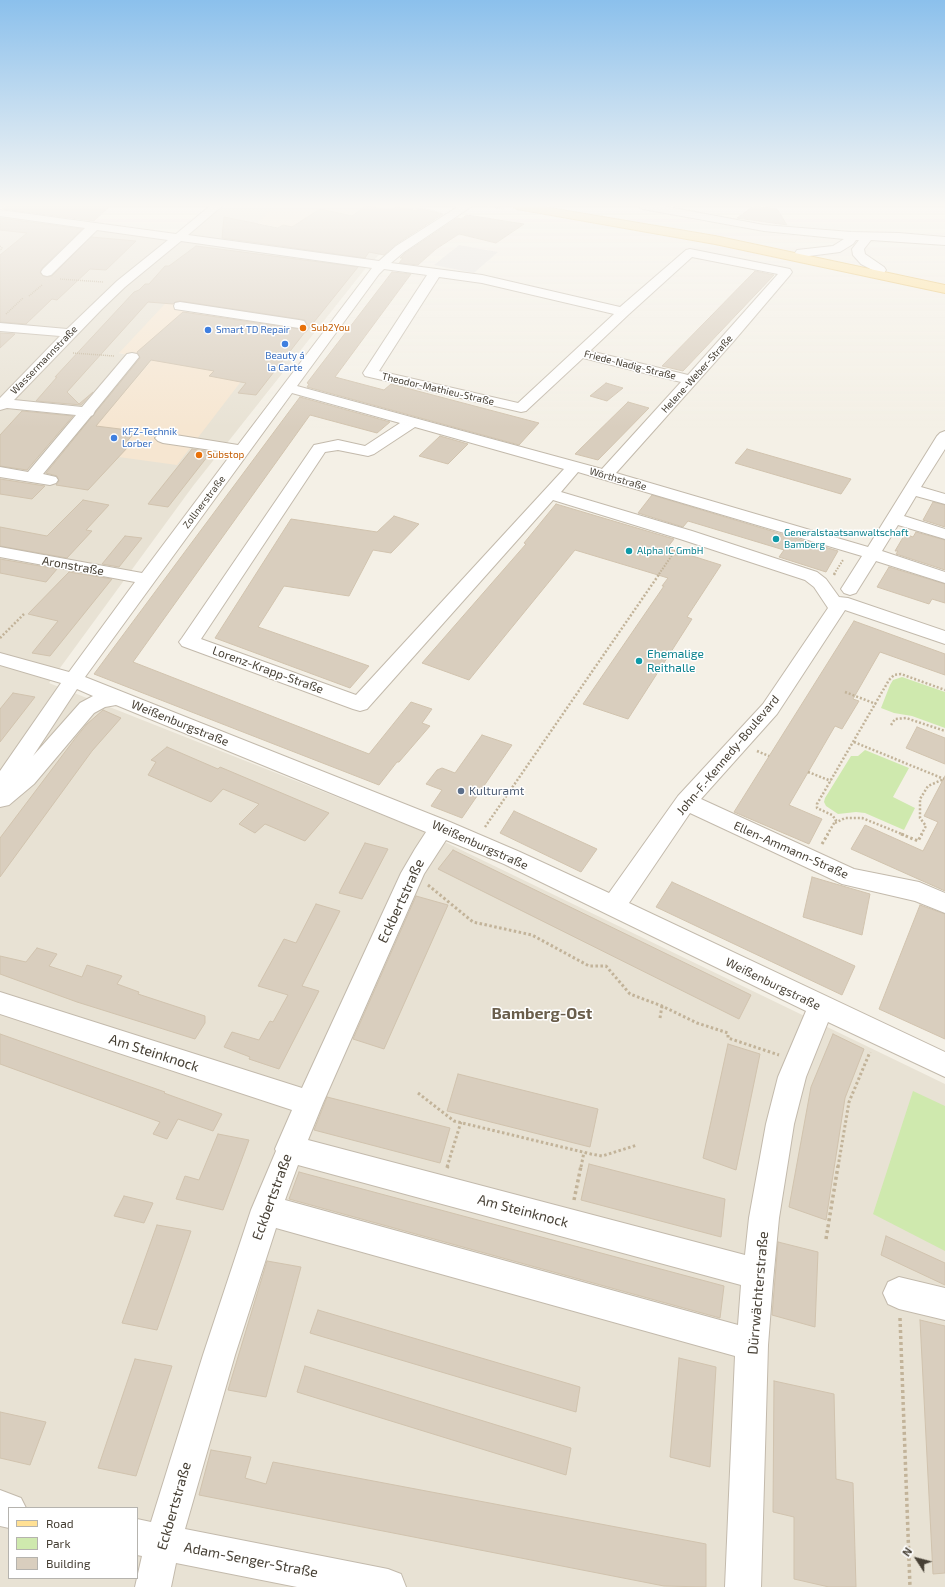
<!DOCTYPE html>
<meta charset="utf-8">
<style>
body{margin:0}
#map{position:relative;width:945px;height:1587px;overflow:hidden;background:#f4f0e6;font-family:"Exo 2",sans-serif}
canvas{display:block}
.legend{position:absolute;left:8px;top:1507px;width:130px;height:72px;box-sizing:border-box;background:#fff;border:1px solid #b5b3ae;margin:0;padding:5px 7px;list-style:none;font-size:12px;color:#474035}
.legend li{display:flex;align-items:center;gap:8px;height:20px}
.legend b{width:20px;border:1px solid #b5b3ae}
.north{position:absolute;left:897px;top:1539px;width:40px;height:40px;-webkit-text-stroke:3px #fff;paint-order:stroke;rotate:306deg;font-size:11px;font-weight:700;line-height:16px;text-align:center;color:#474035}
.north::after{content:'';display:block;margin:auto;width:14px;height:18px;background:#474035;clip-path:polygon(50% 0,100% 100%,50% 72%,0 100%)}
</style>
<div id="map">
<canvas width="945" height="1587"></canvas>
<ul class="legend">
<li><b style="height:5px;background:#ffe094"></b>Road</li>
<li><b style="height:11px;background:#cfe9ae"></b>Park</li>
<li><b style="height:11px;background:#d9cebe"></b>Building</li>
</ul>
<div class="north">N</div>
</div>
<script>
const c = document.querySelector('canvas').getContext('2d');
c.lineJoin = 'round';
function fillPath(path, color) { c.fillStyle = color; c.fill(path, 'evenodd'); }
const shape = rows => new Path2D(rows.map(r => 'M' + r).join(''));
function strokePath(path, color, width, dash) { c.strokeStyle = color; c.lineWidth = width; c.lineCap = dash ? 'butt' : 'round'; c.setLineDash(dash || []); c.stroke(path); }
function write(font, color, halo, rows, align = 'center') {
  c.font = font + ' "Exo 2",sans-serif'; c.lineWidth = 3; c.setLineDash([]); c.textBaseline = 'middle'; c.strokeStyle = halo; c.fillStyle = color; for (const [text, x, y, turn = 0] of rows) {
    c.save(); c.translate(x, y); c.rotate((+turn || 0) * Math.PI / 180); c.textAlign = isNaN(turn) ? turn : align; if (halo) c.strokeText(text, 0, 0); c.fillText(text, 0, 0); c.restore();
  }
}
fillPath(shape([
 [223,206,277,206,257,224,359,244,381,229,418,207,441,212,401,238,379,255,365,269,193,486,49,683,420,830,945,1084,945,1587,0,1587,0,216,179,242],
 [320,277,76,451,152,360,119,353],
 [9,1508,137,1508,137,1578,9,1578]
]), '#e8e2d4');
fillPath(shape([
 [276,206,419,206,381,229,360,244,257,223],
 [202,264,321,277,177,465,75,451,152,360,119,353]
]), '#f6e6d1');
fillPath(shape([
 [902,677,945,692,945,728,912,716,894,713,881,708,890,685,893,680],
 [865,750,909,768,893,797,915,808,904,830,865,813,856,812,838,814,826,806,824,802,825,798,851,756,858,756],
 [913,1091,945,1106,945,1251,873,1214]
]), '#cfe9ae');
fillPath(shape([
 [459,245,498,252,474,273,434,265]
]), '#e5e2de');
const building = shape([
 [6,206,110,206,94,221,2,209,6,206],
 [366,206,390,210,396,207,417,211,420,209,443,214,395,245,384,255,369,252,365,258,222,238,224,217,278,228,283,225,292,227,320,209,352,216,366,206],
 [754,206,777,209,787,225,737,218,754,206],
 [467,215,524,224,496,243,459,234,436,249,418,265,399,263,403,258,400,258,405,253,457,218,461,219,467,215],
 [0,218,82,229,42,268,40,273,43,276,47,277,52,276,91,237,136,241,106,270,90,269,57,300,52,299,26,324,0,322,0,255,27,233,0,230,0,218],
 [196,246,358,267,306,332,305,332,256,395,238,393,246,383,209,376,214,371,151,360,96,426,136,431,123,446,128,447,88,490,56,485,59,481,57,476,46,473,140,358,137,352,183,312,299,329,304,328,307,325,305,320,299,319,180,301,175,302,173,304,148,302,67,392,79,404,93,392,81,405,36,401,57,377,55,377,134,292,139,290,145,284,149,284,165,266,169,266,196,246],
 [755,271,774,275,683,371,662,366,755,271],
 [392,272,411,274,335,377,384,390,391,384,539,423,519,445,307,387,309,384,307,383,392,272],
 [0,333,15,334,0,348,0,333],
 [606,383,623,388,607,401,590,396,606,383],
 [300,397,390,422,377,433,310,415,133,662,369,754,411,702,432,709,422,723,430,726,399,762,397,762,379,785,94,674,300,397],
 [628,402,649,408,598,460,575,454,628,402],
 [22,411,73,416,27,470,0,466,0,435,22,411],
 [440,436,468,444,448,464,419,456,440,436],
 [192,449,211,452,168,507,148,504,192,449],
 [747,449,851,479,841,494,735,463,747,449],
 [0,479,45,486,32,499,0,494,0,479],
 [652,495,838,551,826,572,779,557,784,550,688,521,683,527,638,513,652,495],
 [83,500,109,505,86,530,92,531,67,558,0,546,0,527,47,536,83,500],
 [933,502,945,505,945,527,923,520,933,502],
 [556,504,674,539,667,548,721,565,687,617,692,619,628,719,583,704,664,586,662,586,668,578,575,550,469,680,422,663,526,544,524,543,556,504],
 [394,516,419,524,391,553,373,550,349,596,284,586,258,627,369,666,350,688,215,638,291,519,377,532,394,516],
 [916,532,945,540,945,570,896,554,898,551,895,551,905,534,913,537,916,532],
 [125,536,142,538,119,567,102,564,125,536],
 [0,559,57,569,46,582,0,573,0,559],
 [889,567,945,584,945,603,932,599,929,604,877,587,889,567],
 [69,572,112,579,50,656,32,653,58,621,28,614,69,572],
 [854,621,945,654,945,675,880,652,853,699,859,701,842,729,835,726,789,805,822,819,809,844,734,812,854,621],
 [13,693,35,697,0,742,0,709,13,693],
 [103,710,121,718,92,751,0,877,0,838,77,736,87,724,103,710],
 [917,727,945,738,945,764,906,748,917,727],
 [482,735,512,745,462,818,431,806,442,790,426,784,437,770,442,768,455,773,482,735],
 [167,747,218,769,220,767,329,813,305,841,265,824,255,833,239,824,259,804,223,789,211,802,148,775,156,762,151,760,167,747],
 [945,776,945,891,851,849,865,825,923,851,938,822,924,816,945,776],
 [514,811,597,849,581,872,500,833,514,811],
 [365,843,388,849,362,899,339,893,365,843],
 [453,850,751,995,739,1019,438,869,453,850],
 [812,877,870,894,862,935,803,917,812,877],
 [672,882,855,966,842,995,656,907,672,882],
 [416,896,448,905,384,1049,353,1039,416,896],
 [316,904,340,911,302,986,319,991,279,1069,249,1059,250,1057,224,1047,232,1032,259,1040,270,1021,273,1022,288,995,258,986,284,939,296,943,316,904],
 [920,905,945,914,945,1039,879,1009,920,905],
 [37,948,57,954,49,966,82,977,87,965,122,976,117,984,139,992,138,994,205,1016,205,1023,195,1039,77,1002,0,974,0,956,26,962,37,948],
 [0,1034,165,1092,164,1093,222,1114,213,1131,178,1119,167,1139,153,1134,160,1122,0,1064,0,1034],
 [833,1034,864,1049,845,1098,826,1220,789,1207,811,1087,833,1034],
 [728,1044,760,1054,736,1170,703,1158,728,1044],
 [458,1074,598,1109,590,1147,447,1111,458,1074],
 [327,1097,450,1128,440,1163,314,1130,327,1097],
 [218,1134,249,1140,223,1210,176,1199,185,1176,199,1180,218,1134],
 [589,1164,725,1199,721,1237,581,1200,589,1164],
 [299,1172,724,1286,720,1318,289,1199,299,1172],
 [124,1196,153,1203,144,1223,114,1216,124,1196],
 [157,1225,191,1231,157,1330,122,1323,157,1225],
 [886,1236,945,1263,945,1285,881,1255,886,1236],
 [778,1242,818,1252,815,1327,772,1315,778,1242],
 [267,1261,301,1267,266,1397,228,1390,267,1261],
 [318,1310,580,1387,576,1412,310,1333,318,1310],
 [920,1320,945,1326,945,1573,933,1574,920,1320],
 [679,1358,716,1367,710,1467,670,1457,679,1358],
 [135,1359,172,1366,136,1476,98,1468,135,1359],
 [305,1366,571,1448,566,1475,297,1392,305,1366],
 [774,1381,834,1394,836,1479,853,1483,856,1587,829,1587,794,1579,794,1517,773,1512,774,1381],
 [0,1412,46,1422,30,1465,0,1458,0,1412],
 [211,1450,251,1457,245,1478,266,1484,273,1462,706,1544,706,1587,664,1586,199,1495,211,1450]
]);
fillPath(building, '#d9cebe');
strokePath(building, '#d1c3ae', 1);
const minor = shape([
 [210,206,222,206,188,235,379,261,396,246,459,206,472,206,404,252,391,263,482,275,620,307,686,250,690,249,790,269,792,272,790,275,733,342,616,473,868,547,937,436,940,433,945,431,945,449,921,487,945,494,945,504,916,496,904,516,945,529,945,539,898,525,882,551,945,572,945,583,876,561,856,593,850,595,844,593,841,589,862,556,578,472,561,492,692,531,817,572,826,579,839,597,848,598,945,631,945,644,845,610,777,714,701,799,854,869,919,882,945,893,945,913,915,901,842,884,690,813,629,903,945,1052,945,1077,828,1022,806,1077,794,1124,779,1218,773,1281,768,1345,761,1587,725,1587,735,1356,276,1228,235,1355,185,1529,388,1569,401,1574,406,1587,297,1587,176,1563,171,1587,135,1587,142,1556,137,1555,137,1519,151,1522,203,1355,251,1210,276,1151,275,1149,292,1110,0,1014,0,992,302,1088,401,873,415,849,426,832,116,705,105,707,94,713,34,784,9,805,0,807,0,771,61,683,0,665,0,653,69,672,135,582,0,557,0,547,142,573,232,453,163,443,158,441,155,438,158,435,163,433,238,445,372,268,181,241,125,287,102,309,14,400,82,407,127,354,132,353,137,354,139,357,95,411,93,415,91,416,43,474,56,477,58,480,56,483,50,485,0,477,0,467,28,472,76,415,7,408,0,410,0,398,60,336,0,331,0,323,67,329,117,281,168,240,97,230,51,275,47,276,43,275,41,272,43,269,85,228,0,216,0,210,176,234,210,206],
 [692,257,778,274,688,375,590,351,628,315,692,257],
 [384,269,427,275,363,373,365,376,521,412,526,411,583,358,681,382,602,469,297,386,379,274,384,269],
 [439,277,482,283,614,314,518,403,379,371,439,277],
 [292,393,400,423,365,446,338,440,314,445,182,638,179,642,182,646,353,709,360,711,367,709,553,500,680,539,805,580,814,587,828,608,763,704,678,796,609,893,520,852,450,822,85,677,292,393],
 [415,427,564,469,356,695,201,639,325,452,338,450,368,456,374,454,415,427],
 [77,689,93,696,80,703,33,756,77,689],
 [446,840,504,864,806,1011,778,1077,766,1124,749,1218,745,1255,308,1140,323,1103,424,874,446,840],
 [298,1165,741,1285,738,1325,285,1200,298,1165],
 [638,206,663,206,764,225,851,232,899,233,945,237,945,245,871,240,864,249,865,254,884,267,886,270,884,273,880,274,861,264,853,255,852,249,859,240,856,240,853,244,840,252,801,257,797,256,795,253,797,250,833,246,844,239,764,231,643,209,638,206],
 [180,302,299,320,304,321,306,324,304,327,299,328,175,309,174,306,175,303,180,302],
 [899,1277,945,1288,945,1320,899,1309,888,1304,883,1293,888,1282,899,1277],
 [0,1490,21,1498,26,1508,9,1508,9,1528,0,1526,0,1490]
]);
const major = shape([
 [512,206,538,206,715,236,945,285,945,293,715,244,517,209,512,206]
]);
strokePath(minor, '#c3baac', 2);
strokePath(major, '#e8be60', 2);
strokePath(shape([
 [489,206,504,209],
 [0,246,2,248,0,251],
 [60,279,103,282],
 [29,296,42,285],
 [6,314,23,298],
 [73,353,114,356]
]), '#c2b399', 1.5, [1, 1]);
strokePath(shape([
 [659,574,677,548],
 [834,574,843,560]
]), '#c2b399', 2, [1.5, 1.5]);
strokePath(shape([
 [834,575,835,573],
 [0,638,24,614],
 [845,692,876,704],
 [891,725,895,719,906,718,945,731],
 [854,742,944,779],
 [757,751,769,756],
 [808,772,831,781],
 [835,823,845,818,862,818,904,835],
 [485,827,660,573],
 [827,835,836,820,832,815,817,808,817,804,889,680,894,675,901,674,945,690],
 [921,835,926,826,920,818,920,799,928,786,944,779]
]), '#c2b399', 2.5, [2, 2]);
strokePath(shape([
 [901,834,918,841,922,834],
 [822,844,828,834],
 [428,885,473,922,532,935,589,966,606,966,630,994,662,1006,697,1023,728,1033,728,1038,779,1055],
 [660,1018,662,1006],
 [418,1093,454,1121,591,1154,602,1156,637,1145],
 [447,1167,461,1122],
 [581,1167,584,1152],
 [838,1167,849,1102,870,1052]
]), '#c2b399', 3, [2.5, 2.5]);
strokePath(shape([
 [447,1168,448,1166],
 [574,1200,581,1166],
 [826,1239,838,1166],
 [900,1318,910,1587]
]), '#c2b399', 3.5, [3, 3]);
fillPath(minor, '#fff');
fillPath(major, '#ffe094');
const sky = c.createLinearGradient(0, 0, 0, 428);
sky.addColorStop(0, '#8bc0ec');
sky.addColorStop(0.48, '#faf8f4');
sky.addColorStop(1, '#faf8f400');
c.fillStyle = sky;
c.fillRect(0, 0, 945, 428);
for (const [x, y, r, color] of [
 [303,328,4,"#e8710a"],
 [208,330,4,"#3f7fe0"],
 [285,344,4,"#3f7fe0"],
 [114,438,4,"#3f7fe0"],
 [199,455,4,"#e8710a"],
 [776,539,4,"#0f9aa8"],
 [629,551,4,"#0f9aa8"],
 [639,661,4,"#0f9aa8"],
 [461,791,4,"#5c6f8a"]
]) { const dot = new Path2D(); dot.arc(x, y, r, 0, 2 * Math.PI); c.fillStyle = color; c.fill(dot); strokePath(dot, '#fff', 1.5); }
write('10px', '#c56008', '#fff', [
 ["Sub2You",311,328],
 ["Substop",207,455]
], 'left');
write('10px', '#366cbe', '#fff', [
 ["Smart TD Repair",216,330],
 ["Beauty á",285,356,"center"],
 ["la Carte",285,368,"center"],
 ["KFZ-Technik",122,432],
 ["Lorber",122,444]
], 'left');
write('10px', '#474035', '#fff', [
 ["Wassermannstraße",44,360,-46],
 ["Friede-Nadig-Straße",630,365,14],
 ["Helene-Weber-Straße",697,374,-48],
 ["Theodor-Mathieu-Straße",438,389,13],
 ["Wörthstraße",618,479,16],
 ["Zollnerstraße",204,502,-53]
]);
write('10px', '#0d838f', '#fff', [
 ["Generalstaatsanwaltschaft",784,533],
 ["Bamberg",784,545],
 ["Alpha IC GmbH",637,551]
], 'left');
write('12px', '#474035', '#fff', [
 ["Aronstraße",73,566,10],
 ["Lorenz-Krapp-Straße",268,670,20],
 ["Weißenburgstraße",180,723,22],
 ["John-F.-Kennedy-Boulevard",728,755,-50],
 ["Weißenburgstraße",480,845,24],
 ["Ellen-Ammann-Straße",791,850,24],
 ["Weißenburgstraße",773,984,26]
]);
write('12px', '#0d838f', '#fff', [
 ["Ehemalige",647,654],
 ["Reithalle",647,668]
], 'left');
write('12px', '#4e5e75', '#fff', [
 ["Kulturamt",469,791]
], 'left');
write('14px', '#474035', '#fff', [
 ["Eckbertstraße",401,901,-65],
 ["Am Steinknock",154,1053,18],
 ["Eckbertstraße",272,1197,-70],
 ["Am Steinknock",523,1211,15],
 ["Dürrwächterstraße",758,1293,-85],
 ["Eckbertstraße",174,1506,-74],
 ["Adam-Senger-Straße",251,1560,11]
]);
write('bold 16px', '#6a5e4c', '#fff', [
 ["Bamberg-Ost",542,1014]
]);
</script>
